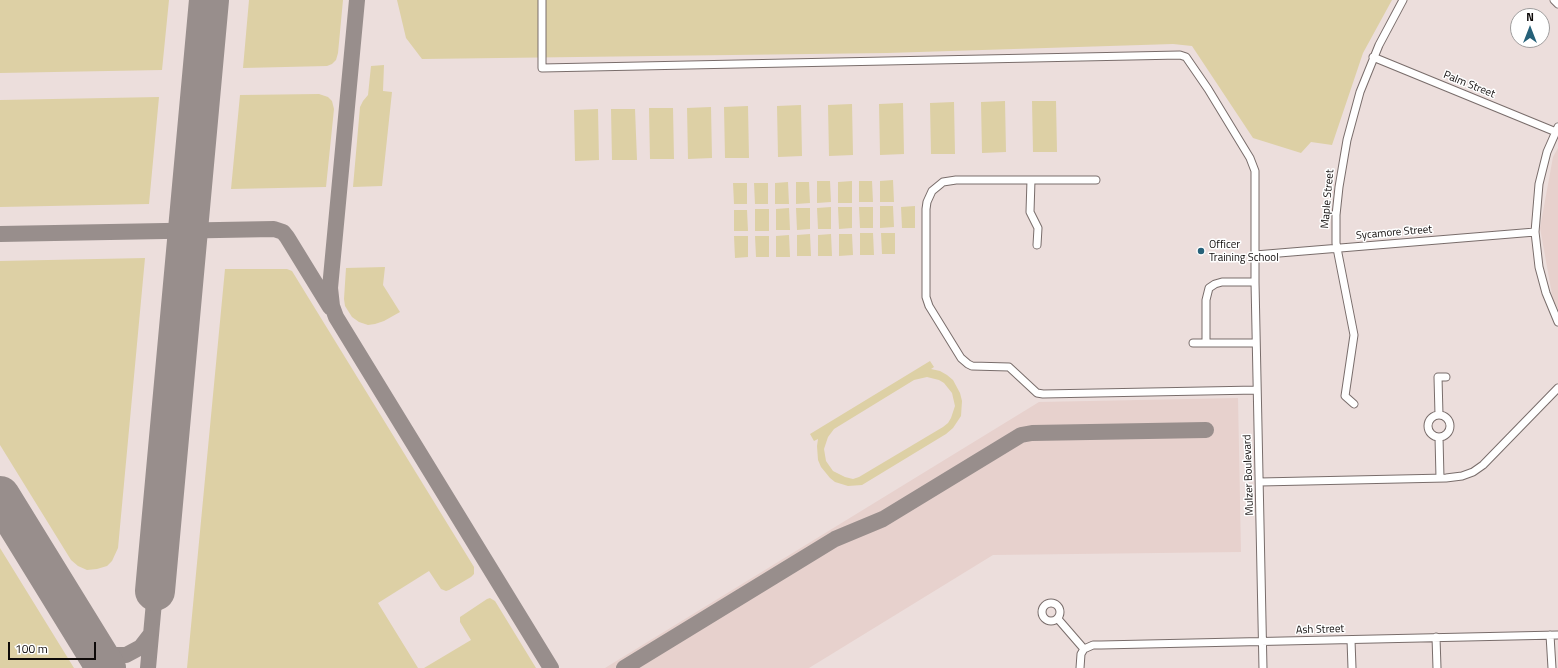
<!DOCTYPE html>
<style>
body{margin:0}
#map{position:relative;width:1558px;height:668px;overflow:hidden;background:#ecdedc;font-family:"Titillium Web",sans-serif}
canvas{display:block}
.north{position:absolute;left:1510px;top:8px;width:40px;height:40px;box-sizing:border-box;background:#fff;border:1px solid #9f9d9d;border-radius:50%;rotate:0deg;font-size:11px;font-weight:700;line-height:16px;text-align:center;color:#0e0a09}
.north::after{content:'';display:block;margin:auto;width:14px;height:18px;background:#266179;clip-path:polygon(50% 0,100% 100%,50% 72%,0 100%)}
.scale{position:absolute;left:8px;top:642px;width:88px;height:18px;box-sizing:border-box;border:2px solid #0e0a09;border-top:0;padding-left:5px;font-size:12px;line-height:14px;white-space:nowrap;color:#0e0a09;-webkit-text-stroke:3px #fff;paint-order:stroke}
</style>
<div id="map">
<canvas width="1558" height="668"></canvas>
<div class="north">N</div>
<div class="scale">100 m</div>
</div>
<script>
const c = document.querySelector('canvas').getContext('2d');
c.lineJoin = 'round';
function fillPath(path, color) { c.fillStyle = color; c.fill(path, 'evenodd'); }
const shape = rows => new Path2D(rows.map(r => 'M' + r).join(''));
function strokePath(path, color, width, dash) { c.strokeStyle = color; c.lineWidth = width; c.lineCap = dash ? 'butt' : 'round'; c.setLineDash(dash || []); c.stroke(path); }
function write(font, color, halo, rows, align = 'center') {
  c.font = font + ' "Titillium Web",sans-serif'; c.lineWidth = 3; c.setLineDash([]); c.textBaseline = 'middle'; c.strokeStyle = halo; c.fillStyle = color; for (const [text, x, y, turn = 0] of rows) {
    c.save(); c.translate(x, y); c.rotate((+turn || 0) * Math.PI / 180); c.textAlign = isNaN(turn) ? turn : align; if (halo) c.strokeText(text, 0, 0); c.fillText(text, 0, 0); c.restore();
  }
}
fillPath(shape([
 [1558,148,1558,309,1553,300,1540,228,1553,157],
 [1238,398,1241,552,993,555,809,668,605,668,1039,402]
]), '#e7d1cd');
fillPath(shape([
 [0,0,169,0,162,70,0,73],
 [249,0,343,0,338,53,336,60,332,64,327,66,243,68],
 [397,0,1392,0,1363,53,1332,145,1311,142,1301,153,1253,138,1192,46,1173,44,887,53,422,59,406,38],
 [384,65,383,91,392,92,382,186,353,187,360,107,363,101,368,95,371,66],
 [319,94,328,97,332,101,334,109,326,187,231,189,240,95],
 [159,97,149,204,0,207,0,100],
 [1005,101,1006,152,982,153,981,102],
 [1032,101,1056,101,1057,152,1033,152],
 [954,102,955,154,931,154,930,103],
 [903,103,904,154,880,155,879,104],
 [852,104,853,155,829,156,828,105],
 [801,105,802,156,778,157,777,106],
 [748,106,749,158,725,158,724,107],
 [711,107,712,158,688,159,687,108],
 [649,108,673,108,674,159,650,159],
 [598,109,599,160,575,161,574,110],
 [611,109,635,109,637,160,612,160],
 [893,180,894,202,880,202,880,181],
 [817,181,830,181,831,202,817,203],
 [852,181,852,203,838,203,838,182],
 [859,181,872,181,873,202,859,202],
 [788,182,789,204,775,204,775,183],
 [796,182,809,182,810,203,796,204],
 [733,183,747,183,747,204,734,204],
 [754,183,768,183,768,204,755,204],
 [880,206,893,206,894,227,880,228],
 [915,206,915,228,902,228,901,207],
 [831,207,831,229,818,229,817,208],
 [838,207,852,207,852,228,839,229],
 [859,207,873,207,873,228,860,228],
 [789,208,790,230,776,230,776,209],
 [796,208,810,208,810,229,797,230],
 [755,209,769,209,769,231,755,231],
 [734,210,747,210,748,231,734,231],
 [860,233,873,233,874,255,860,255],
 [881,233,895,233,895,254,882,254],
 [810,234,811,256,797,256,797,235],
 [831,234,832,256,818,256,818,235],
 [839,234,852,234,853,255,839,256],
 [789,235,790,257,776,257,776,236],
 [734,236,748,236,748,257,735,258],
 [755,236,769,236,769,257,756,257],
 [145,258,118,548,112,561,107,566,97,569,87,570,78,566,71,560,0,445,0,261],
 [385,267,383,285,400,312,384,321,375,324,368,325,359,322,352,317,345,306,344,299,346,268],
 [225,269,287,269,292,271,474,567,474,574,471,577,449,590,446,591,441,589,429,571,378,603,418,668,187,668],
 [930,361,934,367,931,369,940,371,947,375,953,380,960,393,962,401,961,416,953,428,946,434,862,485,848,486,835,482,830,478,821,467,818,460,817,446,818,439,814,441,810,434],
 [927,377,939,380,944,383,952,393,955,406,951,418,948,423,943,427,859,477,853,479,845,477,833,471,826,461,824,449,828,437,834,429,914,380],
 [0,548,74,668,0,668],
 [490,598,495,601,536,668,424,668,471,640,460,622,460,617,487,599]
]), '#ddd0a5');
strokePath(shape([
 [357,0,330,288,332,306,336,317,551,668],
 [0,234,274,229,283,232,287,237,330,307],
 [93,648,109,655,126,655,141,647,151,634],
 [148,668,155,591],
 [624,668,835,539,883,519,1021,435,1032,433,1206,430]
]), '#988e8c', 16);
strokePath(shape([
 [0,496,106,668],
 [155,591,209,0]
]), '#988e8c', 40);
const street = shape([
 [542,0,542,68,1131,56,1180,55,1186,57,1208,89,1250,158,1255,171,1255,282,1263,668],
 [1554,0,1558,4],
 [1373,57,1556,132],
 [1558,127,1547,152,1539,184,1535,232,1539,267,1546,293,1558,322],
 [1031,180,1030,212,1038,228,1037,245],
 [1096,180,956,180,943,182,932,191,927,202,926,209,926,297,929,306,961,358,968,364,972,366,1009,367,1037,393,1043,394,1257,390],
 [1255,255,1535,232],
 [1193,343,1256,343],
 [1206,343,1206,300,1209,288,1215,284,1222,282,1255,282],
 [1354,404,1345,396,1354,335,1336,243,1336,215,1339,187,1347,140,1360,92,1379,45,1403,0],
 [1439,415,1438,377,1446,377],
 '1428 426a11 11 0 1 1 22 0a11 11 0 1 1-22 0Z',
 [1439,437,1440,478],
 [1260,482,1446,478,1462,476,1473,472,1483,465,1558,388],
 '1042 612a9 9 0 1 1 18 0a9 9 0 1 1-18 0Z',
 [1058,619,1084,649],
 [1550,635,1552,668],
 [1436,637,1437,668],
 [1351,640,1352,668],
 [1084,649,1093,645,1101,645,1558,635],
 [1080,668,1081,654,1084,649]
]);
strokePath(street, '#796d6b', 9);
strokePath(street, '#fff', 7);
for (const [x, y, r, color] of [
 [1201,251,4,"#266179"]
]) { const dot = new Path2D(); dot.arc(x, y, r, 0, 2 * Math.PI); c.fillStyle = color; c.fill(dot); strokePath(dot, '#fff', 1.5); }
write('11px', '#0e0a09', '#fff', [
 ["Palm Street",1469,85,22],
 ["Maple Street",1328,199,-85],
 ["Sycamore Street",1394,233,-5],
 ["Mulzer Boulevard",1249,475,-92],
 ["Ash Street",1320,630,-2]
]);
write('11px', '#0e0a09', '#fff', [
 ["Officer",1209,245],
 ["Training School",1209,258]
], 'left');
</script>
